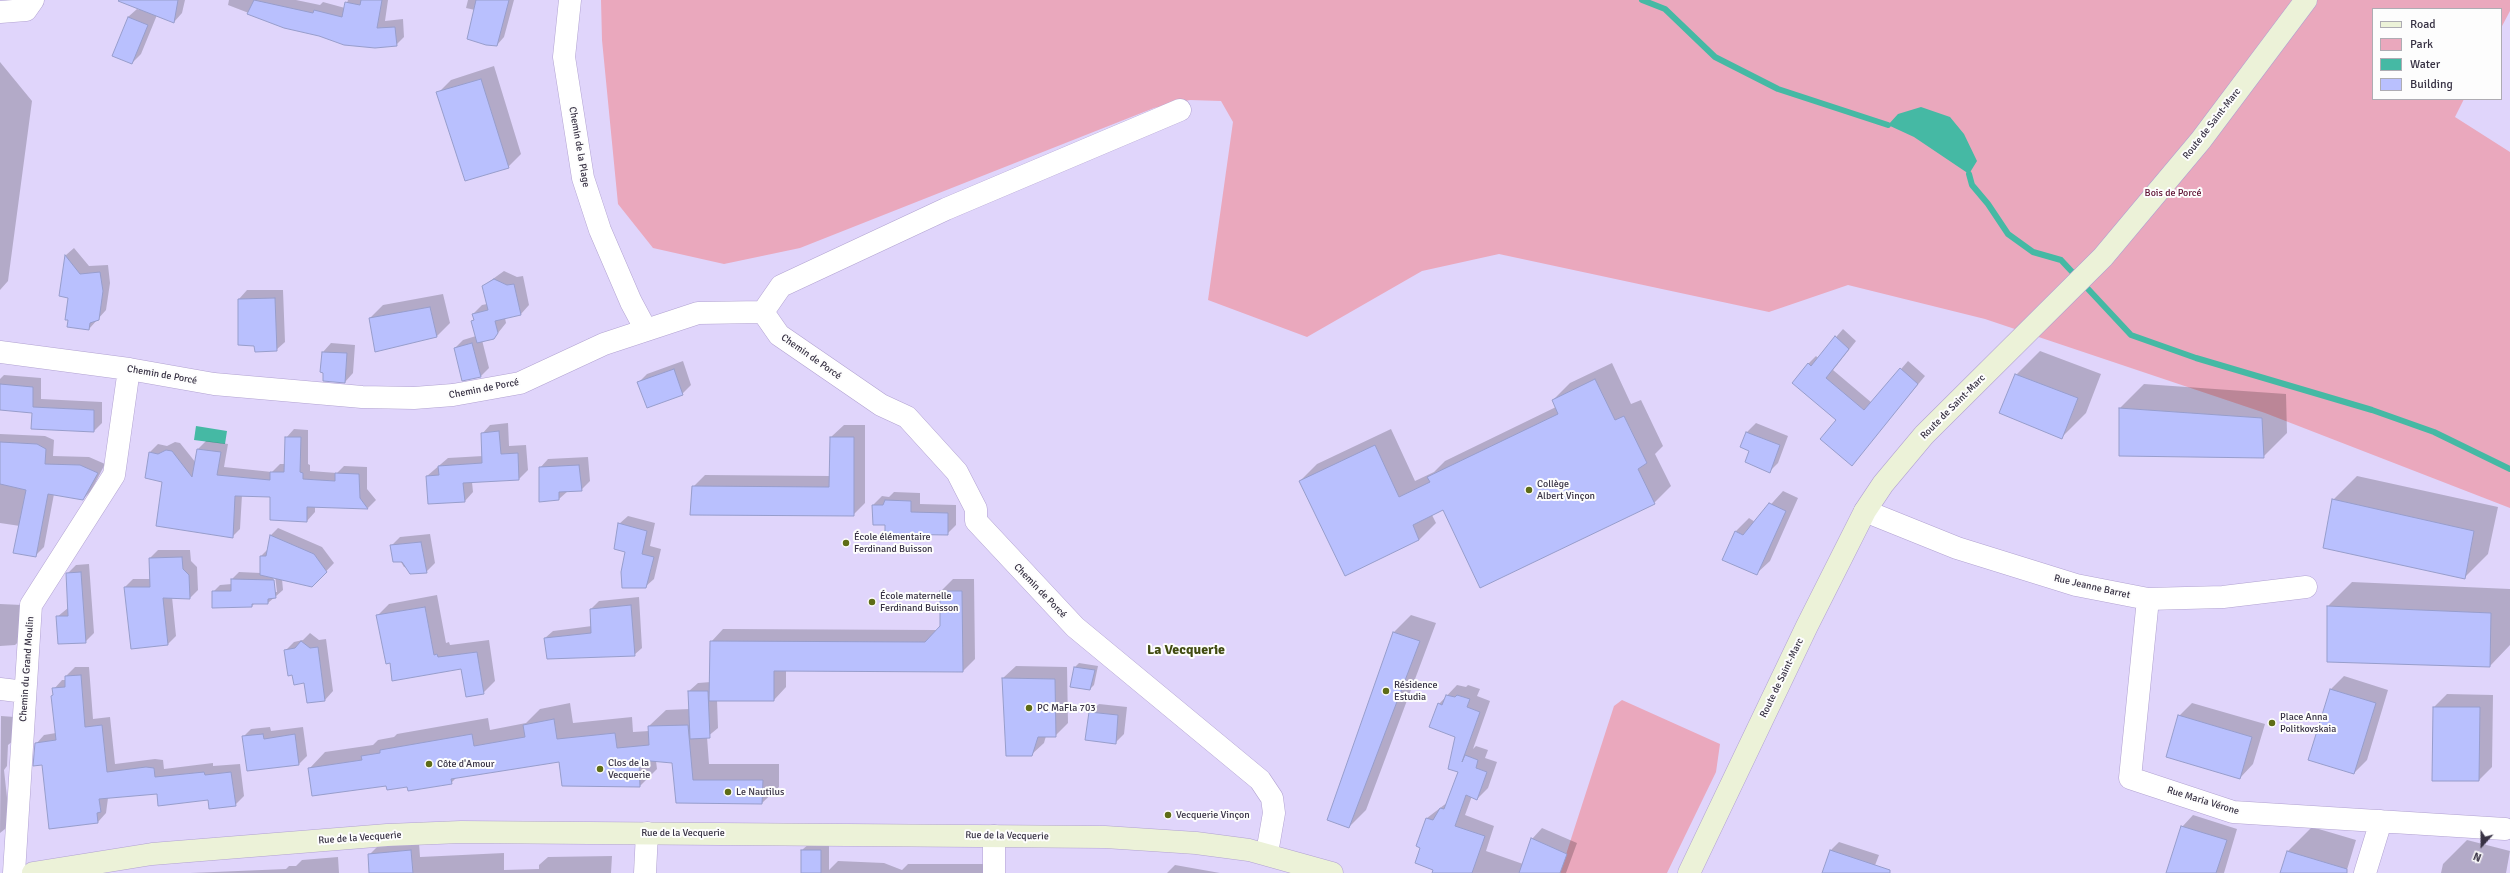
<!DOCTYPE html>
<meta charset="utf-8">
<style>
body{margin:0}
#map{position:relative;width:2510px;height:873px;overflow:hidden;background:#e0d5fb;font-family:Signika,sans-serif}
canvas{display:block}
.legend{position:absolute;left:2372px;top:8px;width:130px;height:92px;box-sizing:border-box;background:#fdfdfd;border:1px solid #aeacb3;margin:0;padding:5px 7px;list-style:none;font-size:12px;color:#383244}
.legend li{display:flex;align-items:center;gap:8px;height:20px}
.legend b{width:20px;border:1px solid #aeacb3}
.north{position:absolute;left:2462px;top:825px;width:40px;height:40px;-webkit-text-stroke:3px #fdfdfd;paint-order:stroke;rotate:201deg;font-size:11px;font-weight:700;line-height:16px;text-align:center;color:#383244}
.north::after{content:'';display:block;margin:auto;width:14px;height:18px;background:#383244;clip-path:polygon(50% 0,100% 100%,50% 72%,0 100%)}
</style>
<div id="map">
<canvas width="2510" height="873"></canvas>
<ul class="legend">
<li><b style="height:5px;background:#ecf2d8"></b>Road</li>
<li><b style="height:11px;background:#eaa8bd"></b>Park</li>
<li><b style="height:11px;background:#45b9a4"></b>Water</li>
<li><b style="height:11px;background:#b9c0fe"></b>Building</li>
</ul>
<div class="north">N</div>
</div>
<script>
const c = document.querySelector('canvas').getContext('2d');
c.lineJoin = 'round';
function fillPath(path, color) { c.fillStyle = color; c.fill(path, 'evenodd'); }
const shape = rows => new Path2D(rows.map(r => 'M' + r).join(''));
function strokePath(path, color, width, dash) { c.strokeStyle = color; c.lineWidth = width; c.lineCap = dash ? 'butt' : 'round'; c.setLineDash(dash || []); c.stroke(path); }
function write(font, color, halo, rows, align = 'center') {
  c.font = font + ' Signika,sans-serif'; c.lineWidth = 4; c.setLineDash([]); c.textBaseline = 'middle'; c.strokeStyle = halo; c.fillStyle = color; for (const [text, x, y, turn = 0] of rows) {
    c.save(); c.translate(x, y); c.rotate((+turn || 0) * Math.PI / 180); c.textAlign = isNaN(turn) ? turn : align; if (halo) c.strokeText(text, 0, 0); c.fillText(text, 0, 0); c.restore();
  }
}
fillPath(shape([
 [601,0,2510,0,2510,11,2501,28,2501,9,2373,9,2373,99,2464,99,2455,117,2510,152,2510,508,2265,413,1985,319,1848,285,1769,312,1499,254,1422,271,1307,337,1208,300,1233,122,1221,101,1190,100,1154,108,800,248,724,264,653,248,618,204,602,40],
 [1622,700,1720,744,1716,772,1667,873,1560,873,1614,706]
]), '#eaa8bd');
fillPath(shape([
 [1921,107,1950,117,1964,134,1977,161,1969,174,1914,137,1888,125,1898,114],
 [196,426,227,431,225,444,194,440]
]), '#45b9a4');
fillPath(shape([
 [143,0,185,0,182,13,174,22,157,15,141,54,132,63,128,17,137,9,140,10],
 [229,0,296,0,320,5,323,2,345,8,348,0,388,0,385,21,403,19,404,37,396,45,320,35,285,27,228,5],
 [468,0,514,0,504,37,497,45,475,10,466,8],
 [0,62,32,101,8,281,0,290],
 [494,66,521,154,508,167,438,93,451,80],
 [74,248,89,266,108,265,110,283,106,310,89,329,69,297,60,295,66,255],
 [504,271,517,277,523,276,529,305,521,314,505,318,506,323,494,338,482,340,489,368,481,376,455,348,463,340,476,336,473,314,482,305,487,304,483,286],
 [247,290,283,290,285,342,276,350,255,345,239,344,239,299],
 [443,294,450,323,437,336,376,351,370,318,383,305],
 [1843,329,1856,341,1833,370,1872,403,1908,361,1925,376,1852,464,1837,419,1808,364,1816,356,1818,358],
 [331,343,355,345,353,373,345,382,321,372,323,352],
 [2040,351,2101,374,2086,413,2062,437,2016,375],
 [683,361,691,385,682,394,638,383,647,374],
 [1612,363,1631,404,1641,400,1663,446,1655,454,1671,486,1654,503,1444,509,1432,515,1436,523,1419,540,1300,481,1317,464,1391,429,1415,481,1434,472,1445,461,1556,407,1553,400,1570,383],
 [4,375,41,378,41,399,102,402,102,423,94,431,33,412,0,409,0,379],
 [2144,384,2286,394,2287,433,2263,457,2120,408],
 [508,423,509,446,526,445,528,470,519,479,472,482,473,492,465,501,427,476,448,458,483,456,482,434,490,425],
 [1756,423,1788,436,1778,463,1770,471,1751,450,1741,446,1747,432],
 [844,425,865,425,865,503,853,515,693,487,705,475,831,476,831,437],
 [294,429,308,430,308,464,310,465,310,471,337,473,344,466,367,467,367,489,376,500,368,508,315,507,315,512,307,521,271,496,242,495,240,529,232,537,164,481,150,452,158,444,167,446,175,442,180,443,196,463,198,449,206,441,228,444,224,467,272,472,280,464,286,464,286,438],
 [0,434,45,436,54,440,53,456,89,457,105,464,91,491,83,499,54,494,44,547,36,555,20,526,0,523],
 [588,457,590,481,581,490,568,491,559,499,540,468,548,459],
 [2357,476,2498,507,2488,554,2464,578,2333,500],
 [1783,491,1798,498,1770,561,1756,574,1723,560,1736,531,1749,518,1755,522],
 [894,492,920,493,920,504,956,505,956,525,947,534,886,524,873,505,882,496,889,497],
 [628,516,655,523,650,546,661,549,654,579,645,587,626,551,619,524],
 [278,528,322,547,334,563,312,586,282,579,283,590,268,603,255,603,252,606,213,607,213,592,220,585,232,584,232,579,239,572,261,573,261,556,268,549,271,535],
 [273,575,275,575,277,592,275,592],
 [430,534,435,563,426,572,404,567,391,546,400,537],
 [158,550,190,550,191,561,197,567,198,590,190,598,172,597,176,636,168,644,125,587,133,579,151,579,150,558],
 [89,564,94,633,85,642,57,617,68,608,67,574,76,565],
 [953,579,974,579,975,659,963,671,786,670,786,687,774,700,717,700,718,728,707,737,709,764,779,764,779,787,762,803,677,802,673,762,656,761,657,769,640,786,563,785,560,760,457,777,451,783,408,786,387,785,309,769,325,752,373,745,378,740,394,737,397,734,488,718,490,730,526,723,540,709,570,703,573,723,632,717,633,732,649,731,649,726,666,710,690,709,689,691,698,683,711,682,711,642,723,629,937,630,941,626,941,591],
 [2352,582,2510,589,2510,645,2490,666,2328,606],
 [437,595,446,643,449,642,450,645,489,640,495,681,483,693,462,668,391,662,377,616,389,604],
 [639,597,642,648,634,655,545,638,553,631,592,626,591,609,599,601],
 [0,604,22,605,24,637,15,645,0,646],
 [1411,615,1436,623,1366,810,1349,827,1328,819,1394,632],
 [310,633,319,640,326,639,333,691,325,700,293,674,285,651,294,642,303,640],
 [1079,663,1098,666,1094,685,1090,689,1072,686,1075,667],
 [1016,666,1067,667,1068,723,1055,736,1046,736,1044,743,1031,755,1003,678],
 [75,667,89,667,93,719,110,717,115,764,155,759,163,760,164,769,213,763,213,766,240,764,244,796,235,805,209,799,158,793,108,798,106,813,98,822,43,764,36,744,44,735,56,733,54,689,62,680,66,680,66,676],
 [2344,676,2388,690,2367,760,2354,773,2331,689],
 [1457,685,1466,687,1468,685,1480,689,1477,696,1490,701,1473,749,1476,746,1488,750,1485,758,1497,762,1488,788,1477,799,1472,796,1465,815,1494,826,1486,851,1523,864,1532,839,1542,828,1577,843,1566,873,1434,873,1436,870,1421,848,1417,846,1427,818,1448,802,1460,771,1456,736,1439,704],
 [2447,694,2493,695,2492,767,2479,780,2434,707],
 [2192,703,2265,724,2253,764,2240,778,2179,716],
 [1099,704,1127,707,1124,734,1115,743,1090,712],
 [1,716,15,717,13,741,8,745,7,766,4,770,10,825,0,833],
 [270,727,271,731,303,727,307,756,299,764,243,737,251,729],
 [2193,815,2237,829,2224,873,2167,873,2182,827],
 [2312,827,2356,840,2346,873,2281,873,2288,851],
 [2467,840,2510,851,2506,873,2441,873,2443,864],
 [811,842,829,842,829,870,838,861,884,863,902,870,908,864,984,864,984,873,802,873,802,850],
 [1839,842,1879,855,1872,873,1823,873,1831,850],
 [419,843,420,857,504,853,504,870,539,869,539,865,548,857,612,856,611,873,370,873,369,855,377,847],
 [338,857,339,873,190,873,286,869,289,866,296,866,302,860],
 [1175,865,1220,873,1167,873]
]), '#0003');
strokePath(shape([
 [1642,0,1665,9,1715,57,1778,89,1888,125],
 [1969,174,1972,185,1988,204,2008,234,2033,252,2061,260,2131,335,2196,358,2372,410,2434,432,2510,469]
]), '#45b9a4', 6);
const building = shape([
 [119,0,178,0,174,23,118,1,119,0],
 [254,0,313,13,314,10,342,17,345,2,360,5,361,0,382,0,377,28,395,27,397,46,375,48,344,45,319,36,284,28,247,14,254,0],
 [476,0,509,0,497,46,486,45,467,39,476,0],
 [128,17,148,25,132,64,112,56,128,17],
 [481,79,509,168,465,181,436,92,481,79],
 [65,255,80,274,100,272,103,291,99,320,90,323,89,330,67,327,68,320,65,320,68,298,59,296,65,255],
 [494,279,507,285,514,284,521,315,495,321,498,333,494,339,477,343,471,321,474,320,472,314,488,310,482,286,494,279],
 [275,298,277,351,255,352,254,346,238,345,238,299,275,298],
 [430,307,437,337,375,352,369,318,430,307],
 [1835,336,1849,349,1826,378,1864,410,1900,368,1918,384,1852,466,1820,439,1836,420,1792,383,1808,363,1811,366,1835,336],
 [472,343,481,377,462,381,454,348,472,343],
 [322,352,347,353,345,383,323,381,323,373,320,372,322,352],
 [674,369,683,395,647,408,637,382,674,369],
 [2015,374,2078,398,2062,439,1999,413,2015,374],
 [1595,379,1615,420,1624,416,1647,463,1638,469,1655,504,1480,588,1443,510,1413,525,1419,540,1345,576,1299,481,1375,445,1399,497,1430,482,1427,477,1558,414,1552,400,1595,379],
 [0,384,33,387,33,407,94,410,94,432,31,429,32,413,0,410,0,384],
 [2119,408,2262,418,2264,458,2119,456,2119,408],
 [499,431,501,454,518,453,519,480,463,483,465,502,428,504,426,476,439,475,438,466,482,463,481,433,499,431],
 [1746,432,1780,445,1770,473,1745,462,1749,451,1740,447,1746,432],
 [285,437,301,437,300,472,303,473,303,479,335,481,335,473,359,474,360,498,368,509,307,507,307,522,270,520,270,497,235,496,233,538,156,526,162,482,145,478,149,452,158,454,166,450,172,451,192,477,197,449,221,452,217,475,270,480,270,472,284,472,285,437],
 [830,437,854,437,854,516,690,515,692,486,829,487,830,437],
 [0,442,37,444,46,449,45,464,80,465,98,473,83,500,48,494,36,557,13,553,26,490,0,484,0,442],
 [579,465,582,491,559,492,559,500,539,502,539,467,579,465],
 [2332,499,2474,531,2465,579,2323,548,2332,499],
 [885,500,911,501,911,512,948,513,948,535,885,534,885,525,873,525,872,505,883,505,885,500],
 [1769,503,1786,511,1757,575,1722,560,1735,531,1743,535,1769,503],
 [618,523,647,531,642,554,654,557,646,588,622,588,621,572,625,552,614,549,618,523],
 [270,535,314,554,327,572,312,587,260,575,260,556,266,556,270,535],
 [421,542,427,573,410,574,402,562,393,562,390,545,421,542],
 [182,557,183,569,189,575,190,599,163,598,168,645,131,649,124,587,150,587,149,558,182,557],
 [81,572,86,643,58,644,56,616,68,616,66,573,81,572],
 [231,579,274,580,276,598,268,599,268,604,252,604,252,607,212,608,212,591,231,591,231,579],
 [940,591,962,591,963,672,774,671,774,701,709,701,710,641,925,642,940,626,940,591],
 [631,605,635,656,547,659,544,638,591,633,590,609,631,605],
 [2327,606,2491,613,2490,667,2327,662,2327,606],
 [425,607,434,655,437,654,438,657,477,652,484,694,466,697,461,669,392,681,390,663,386,664,376,615,425,607],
 [1393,632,1420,641,1349,828,1327,820,1393,632],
 [301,641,310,648,318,647,325,701,307,703,304,683,294,685,292,675,288,676,284,650,295,648,301,641],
 [1074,667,1095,670,1090,690,1070,687,1074,667],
 [81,675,85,727,102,725,107,772,146,767,154,768,155,777,204,772,205,775,231,772,236,806,209,809,208,800,158,806,157,794,99,799,101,812,97,813,98,823,49,829,42,765,33,766,35,743,56,740,51,696,53,695,52,688,65,687,65,676,81,675],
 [1002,678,1055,679,1056,737,1038,737,1032,756,1006,756,1002,678],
 [2330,689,2376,703,2354,774,2308,760,2330,689],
 [688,691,708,691,710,738,690,739,688,691],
 [1446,695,1455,697,1457,695,1470,699,1467,707,1480,712,1462,762,1465,755,1478,760,1476,768,1487,772,1477,800,1466,795,1455,826,1485,836,1472,873,1432,873,1433,870,1415,863,1420,848,1416,846,1426,818,1433,820,1440,808,1444,809,1458,772,1448,769,1455,737,1429,727,1438,703,1442,705,1446,695],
 [2433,707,2480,707,2479,781,2432,781,2433,707],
 [1089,712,1118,715,1116,744,1085,740,1089,712],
 [2178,715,2252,737,2240,779,2166,757,2178,715],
 [554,719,557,739,615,733,617,748,649,745,648,726,688,725,693,780,763,780,762,804,676,803,672,763,639,760,640,787,562,786,559,762,451,779,452,784,408,791,407,787,387,790,386,786,312,796,308,768,362,760,361,756,380,753,380,750,472,734,474,746,525,737,523,725,554,719],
 [263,734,264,739,295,734,299,765,247,771,242,736,263,734],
 [2181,826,2227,840,2216,873,2166,873,2181,826],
 [1531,838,1567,854,1560,873,1519,873,1531,838],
 [411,850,413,873,369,873,368,854,411,850],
 [801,850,821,850,821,873,801,873,801,850],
 [1830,850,1890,870,1890,873,1822,873,1830,850],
 [2287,851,2347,869,2347,873,2280,873,2287,851]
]);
fillPath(building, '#b9c0fe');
strokePath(building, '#979dcb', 1);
const street = shape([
 [570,0,564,57,583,178,600,230,631,302,646,330],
 [0,12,26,10,33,0],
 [763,312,779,335,881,405,907,417,957,472,976,509,976,521,1075,627,1260,780,1272,798,1274,813,1267,853],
 [763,312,781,286,946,209,1180,110],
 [0,352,129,369,214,384,362,397,414,398,453,395,520,383,604,344,698,313,763,312],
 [1865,511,1957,548,2076,585,2148,599,2223,597,2306,587],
 [2148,599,2130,778,2233,812,2505,829],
 [0,689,25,692],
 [994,836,994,873],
 [14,873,31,605,114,475,129,369],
 [645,873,647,833],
 [2365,873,2381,821]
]);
const secondary = shape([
 [33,873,152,854,387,835,461,832,1105,837,1196,843,1249,850,1332,873],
 [1689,873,1807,626,1865,511,1883,484,1924,435,2103,257,2201,140,2306,0]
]);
strokePath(street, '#b1a2d1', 23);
strokePath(secondary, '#b1a2d1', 23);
strokePath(street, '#fff', 22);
strokePath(secondary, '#ecf2d8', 22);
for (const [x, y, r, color] of [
 [1529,490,4,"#5e6c16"],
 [846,543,4,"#5e6c16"],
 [872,602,4,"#5e6c16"],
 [1386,691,4,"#5e6c16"],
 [1029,708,4,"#5e6c16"],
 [2272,723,4,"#5e6c16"],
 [429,764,4,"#5e6c16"],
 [600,769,4,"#5e6c16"],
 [728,792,4,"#5e6c16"],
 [1168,815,4,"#5e6c16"]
]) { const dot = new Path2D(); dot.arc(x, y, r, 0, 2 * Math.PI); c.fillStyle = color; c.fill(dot); strokePath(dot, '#fdfdfd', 1.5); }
write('10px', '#383244', '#fdfdfd', [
 ["Route de Saint-Marc",2212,124,-52],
 ["Chemin de la Plage",579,147,80],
 ["Chemin de Porcé",811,357,35],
 ["Chemin de Porcé",162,375,10],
 ["Chemin de Porcé",484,389,-11],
 ["Route de Saint-Marc",1953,407,-45],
 ["Rue Jeanne Barret",2092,587,13],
 ["Chemin de Porcé",1040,591,46],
 ["Chemin du Grand Moulin",27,669,-86],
 ["Route de Saint-Marc",1782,678,-64],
 ["Rue Maria Vérone",2203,801,17],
 ["Rue de la Vecquerie",683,833],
 ["Rue de la Vecquerie",1007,836,1],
 ["Rue de la Vecquerie",360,838,-4]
]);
write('10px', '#5e1233', '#fdfdfd', [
 ["Bois de Porcé",2173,193]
]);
write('10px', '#383244', '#fdfdfd', [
 ["Collège",1537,484],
 ["Albert Vinçon",1537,496],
 ["École élémentaire",854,537],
 ["Ferdinand Buisson",854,549],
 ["École maternelle",880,596],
 ["Ferdinand Buisson",880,608],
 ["Résidence",1394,685],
 ["Estudia",1394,697],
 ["PC MaFla 703",1037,708],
 ["Place Anna",2280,717],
 ["Politkovskaia",2280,729],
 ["Clos de la",608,763],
 ["Vecquerie",608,775],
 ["Côte d'Amour",437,764],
 ["Le Nautilus",736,792],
 ["Vecquerie Vinçon",1176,815]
], 'left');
write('bold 14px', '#414b11', '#fdfdfd', [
 ["La Vecquerie",1186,650]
]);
</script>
